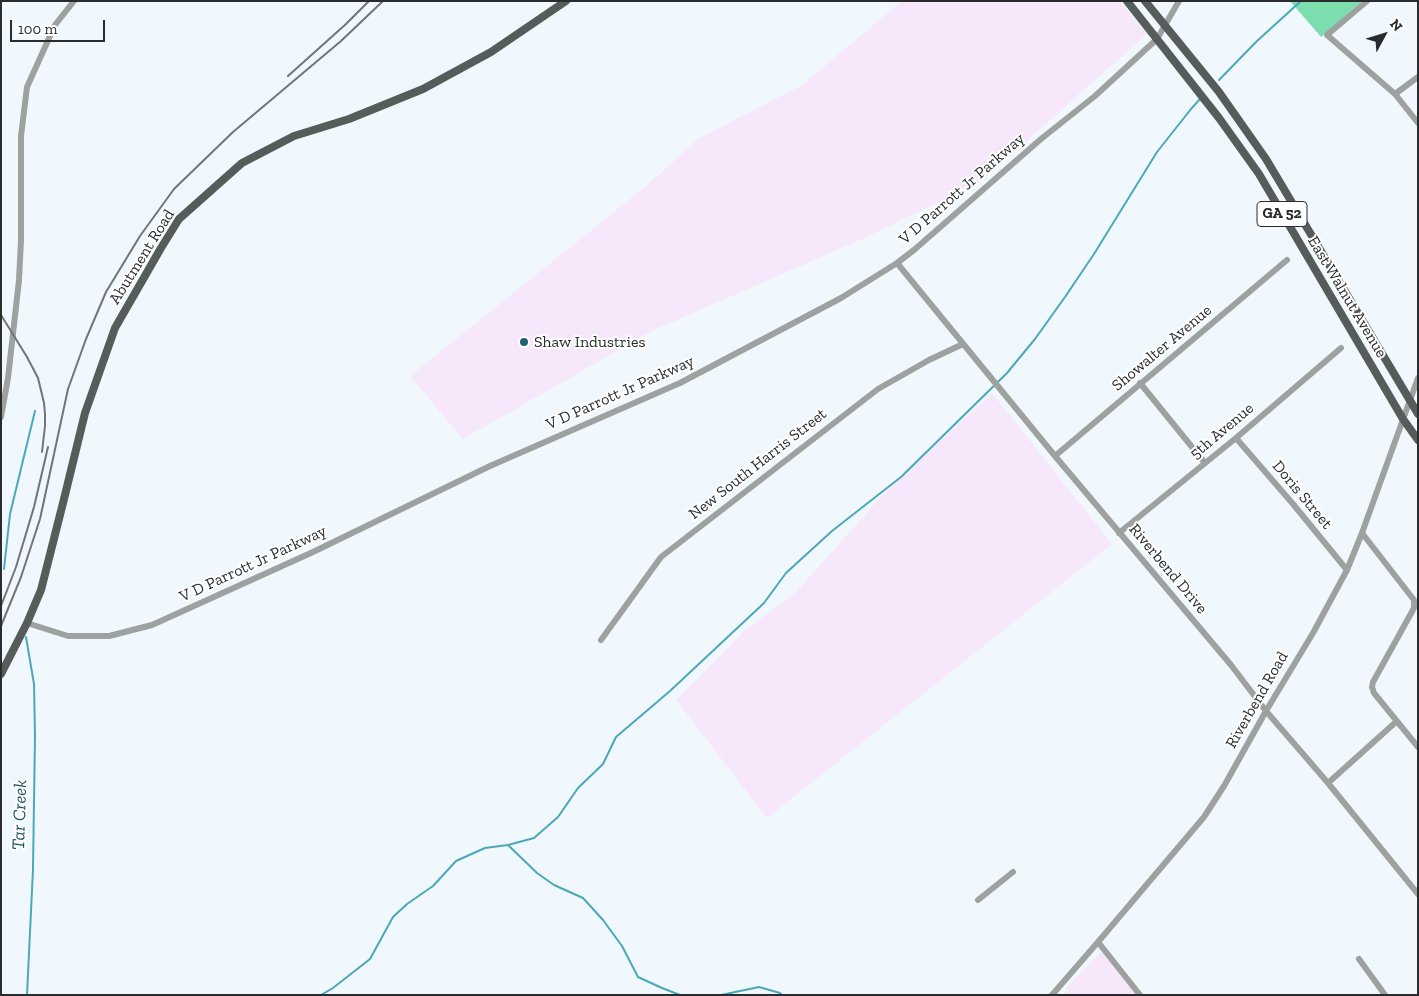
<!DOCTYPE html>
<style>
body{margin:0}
#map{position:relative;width:1419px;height:996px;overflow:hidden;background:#f1f8fd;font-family:"Zilla Slab",serif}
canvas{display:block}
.frame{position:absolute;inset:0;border:2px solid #292b2d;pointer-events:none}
.north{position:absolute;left:1359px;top:10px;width:50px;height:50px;-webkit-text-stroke:4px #fff;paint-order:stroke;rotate:51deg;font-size:14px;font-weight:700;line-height:20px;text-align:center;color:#292b2d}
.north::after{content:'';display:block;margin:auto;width:18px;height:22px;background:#292b2d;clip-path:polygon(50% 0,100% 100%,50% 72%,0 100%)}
.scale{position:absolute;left:10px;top:20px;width:95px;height:22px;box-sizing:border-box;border:2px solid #292b2d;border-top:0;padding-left:6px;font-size:15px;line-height:18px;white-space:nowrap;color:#292b2d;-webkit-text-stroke:4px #fff;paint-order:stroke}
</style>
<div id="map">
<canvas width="1419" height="996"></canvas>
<div class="frame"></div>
<div class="north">N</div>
<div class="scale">100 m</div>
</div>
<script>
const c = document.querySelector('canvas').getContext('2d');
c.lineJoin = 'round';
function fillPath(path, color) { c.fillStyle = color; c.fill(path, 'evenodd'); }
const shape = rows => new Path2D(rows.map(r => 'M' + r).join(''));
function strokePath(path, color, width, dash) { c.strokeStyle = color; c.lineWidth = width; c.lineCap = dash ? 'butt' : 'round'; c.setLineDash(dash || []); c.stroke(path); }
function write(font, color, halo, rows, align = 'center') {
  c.font = font + ' "Zilla Slab",serif'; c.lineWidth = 4; c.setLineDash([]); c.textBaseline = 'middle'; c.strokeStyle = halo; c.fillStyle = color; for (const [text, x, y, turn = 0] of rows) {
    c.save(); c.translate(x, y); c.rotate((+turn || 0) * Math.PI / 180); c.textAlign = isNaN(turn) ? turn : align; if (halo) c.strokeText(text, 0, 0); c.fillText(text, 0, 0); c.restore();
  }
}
fillPath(shape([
 [902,1,1119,1,1147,34,979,183,860,240,652,331,463,439,410,376,645,187,698,139,802,85],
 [992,393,1112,544,767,818,676,700,742,633,796,592,888,489],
 [1102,951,1137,995,1063,995,1070,984]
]), '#f6e7fa');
fillPath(shape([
 [1290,1,1362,1,1321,37]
]), '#7cdeaf');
strokePath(shape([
 [1219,80,1257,41,1301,1],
 [4,569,10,514,35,411],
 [26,637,34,684,35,736,33,869,27,995],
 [508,845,537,873,554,885,583,898,603,920,622,946,638,977,662,988,680,995],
 [321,995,333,988,370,959,393,917,407,904,433,886,456,861,485,848,508,845,534,838,558,817,578,788,603,764,616,737,670,691,764,603,786,573,832,531,901,477,1007,373,1035,339,1065,297,1094,254,1157,152,1191,109,1200,99],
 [721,995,759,987,780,993,782,995]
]), '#4ba8b9', 2);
strokePath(shape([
 [1367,1,1327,35,1395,94,1418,123],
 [1395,94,1418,77],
 [897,263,1055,456,1231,665,1266,711,1328,783,1418,894],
 [1140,383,1205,463],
 [1,417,8,378,19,280,21,240,21,136,27,87,55,25,74,1],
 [1236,438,1293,504,1347,570],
 [1055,456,1287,260],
 [1119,533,1236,438,1341,348],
 [1362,533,1414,600,1414,608,1373,682,1372,687,1374,693,1418,747],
 [27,623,68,636,109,636,152,625,313,552,490,466,680,383,841,298,897,263,914,250,1041,139,1095,96,1157,39,1179,1],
 [601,640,661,557,878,389,929,360,963,344],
 [1328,783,1397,721],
 [978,900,1013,872],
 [1098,942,1140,995],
 [1359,959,1385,995],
 [1052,995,1098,942,1204,817,1224,786,1266,711,1313,633,1347,570,1362,533,1418,378]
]), '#9da1a0', 6);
strokePath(shape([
 [1127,1,1219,118,1259,174,1403,419,1418,440],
 [1145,1,1219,92,1266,159,1418,414],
 [1,674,27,623,41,590,64,499,85,413,115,328,161,248,179,219,242,163,294,136,349,119,423,89,491,52,566,1]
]), '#555c5a', 8);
strokePath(shape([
 [288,76,346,24,369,1],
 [1,315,27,357,38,378,44,403,45,414,45,426,42,452],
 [1,606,16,567,34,507,48,447],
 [1,626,21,577,40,519,68,389,86,339,106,292,140,236,174,189,233,132,341,41,383,1]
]), '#717478', 2);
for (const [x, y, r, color] of [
 [524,342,5,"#1f6075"]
]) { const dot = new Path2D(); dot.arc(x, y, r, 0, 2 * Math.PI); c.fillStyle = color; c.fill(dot); strokePath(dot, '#fff', 2); }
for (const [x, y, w] of [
 [1282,214,50]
]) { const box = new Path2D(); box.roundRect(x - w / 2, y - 12.5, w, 25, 4); c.fillStyle = '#fff'; c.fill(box); strokePath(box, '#292b2d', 1); }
write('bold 15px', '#292b2d', null, [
 ["GA 52",1282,214]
]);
write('16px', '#292b2d', '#fff', [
 ["V D Parrott Jr Parkway",962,189,-41],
 ["Abutment Road",142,257,-58],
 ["East Walnut Avenue",1347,297,59],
 ["Showalter Avenue",1162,348,-40],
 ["V D Parrott Jr Parkway",620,393,-24],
 ["5th Avenue",1222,431,-40],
 ["New South Harris Street",758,464,-38],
 ["Doris Street",1302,495,50],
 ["V D Parrott Jr Parkway",253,564,-25],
 ["Riverbend Drive",1168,569,50],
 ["Riverbend Road",1257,700,-60]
]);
write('16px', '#292b2d', '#fff', [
 ["Shaw Industries",534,342]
], 'left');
write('italic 18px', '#1c545e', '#fff', [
 ["Tar Creek",20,815,-88]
]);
</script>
